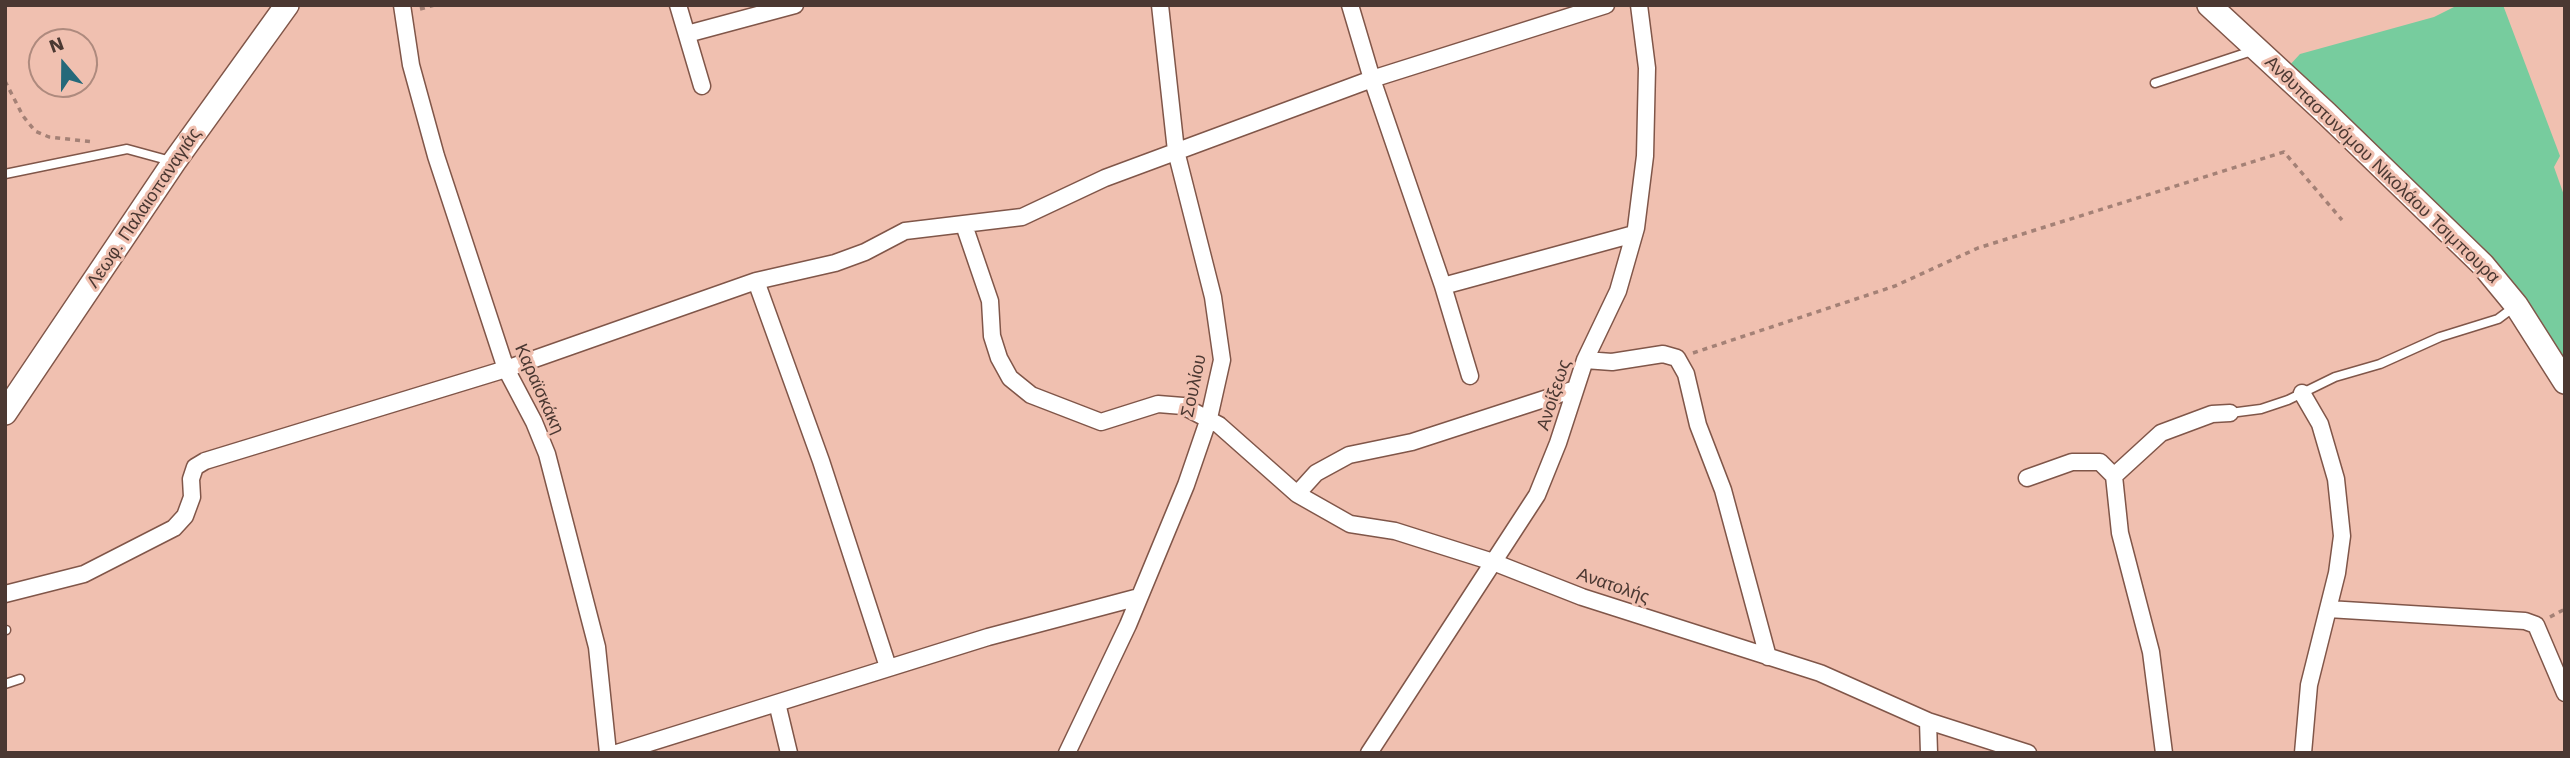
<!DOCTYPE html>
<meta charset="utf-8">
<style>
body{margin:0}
#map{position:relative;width:2570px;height:758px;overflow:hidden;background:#f0c0b0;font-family:"Work Sans",sans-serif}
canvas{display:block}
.frame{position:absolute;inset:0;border:7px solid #4b3832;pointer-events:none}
.north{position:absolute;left:28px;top:28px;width:70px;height:70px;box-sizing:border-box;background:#f0c0b0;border:2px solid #ae8a7e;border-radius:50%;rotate:340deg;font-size:19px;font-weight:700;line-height:28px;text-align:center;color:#4b3832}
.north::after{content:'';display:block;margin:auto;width:24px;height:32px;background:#25697a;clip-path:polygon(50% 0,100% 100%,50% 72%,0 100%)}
</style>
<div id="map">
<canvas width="2570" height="758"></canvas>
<div class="frame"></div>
<div class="north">N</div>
</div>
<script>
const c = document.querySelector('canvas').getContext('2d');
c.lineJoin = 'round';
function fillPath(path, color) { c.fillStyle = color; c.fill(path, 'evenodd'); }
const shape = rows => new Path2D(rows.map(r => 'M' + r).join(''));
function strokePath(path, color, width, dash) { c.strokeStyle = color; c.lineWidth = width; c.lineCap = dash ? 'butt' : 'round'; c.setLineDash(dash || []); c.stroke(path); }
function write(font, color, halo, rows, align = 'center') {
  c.font = font + ' "Work Sans",sans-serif'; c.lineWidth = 6; c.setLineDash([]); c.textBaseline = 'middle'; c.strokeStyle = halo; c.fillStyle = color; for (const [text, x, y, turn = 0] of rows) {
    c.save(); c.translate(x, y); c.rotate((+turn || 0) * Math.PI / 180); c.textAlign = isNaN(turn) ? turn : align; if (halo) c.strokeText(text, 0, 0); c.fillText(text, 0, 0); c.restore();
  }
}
fillPath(shape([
 [2458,5,2503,5,2560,156,2554,167,2565,198,2565,364,2288,67,2300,54,2434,17]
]), '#77cc9e');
const lane = shape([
 [2155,83,2252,51],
 [5,174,127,149,171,161],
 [2230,413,2261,409,2288,400,2335,377,2380,364,2440,337,2498,319,2514,307],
 [5,630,6,630],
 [5,684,20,679]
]);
const street = shape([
 [402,5,411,65,436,156,506,369,534,422,547,454,597,647,608,753],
 [678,5,702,86],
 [687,34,795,5],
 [964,225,990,301,992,336,999,358,1010,378,1031,395,1101,422,1158,404,1183,406,1219,425,1297,494,1350,524,1395,531,1493,562,1582,597,1820,673,1928,721,2028,753],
 [756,281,821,461,888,667],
 [1443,286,1372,79,1606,5],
 [1585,360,1612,362,1663,354,1677,358,1686,374,1698,425,1723,490,1768,657],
 [1470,376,1443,286,1634,234],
 [2302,393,2320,424,2336,479,2342,536,2337,573,2309,685,2303,753],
 [2027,478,2072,462,2100,462,2114,476],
 [1297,494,1316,473,1349,455,1412,442,1575,389],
 [5,594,84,574,174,528,185,516,192,497,191,479,195,467,205,461,506,369,756,281,835,263,865,252,905,231,1022,217,1105,178,1372,79,1350,5],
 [2328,609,2525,621,2536,625,2565,693],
 [777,703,789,753],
 [1928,721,1929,753],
 [617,753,988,637,1139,597],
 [1067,753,1128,625,1186,485,1209,418,1222,360,1213,297,1176,151,1160,5],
 [1369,753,1537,495,1558,443,1585,360,1618,291,1636,228,1645,156,1647,68,1639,5],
 [2164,753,2151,652,2120,533,2114,476,2161,433,2212,414,2230,413]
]);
const secondary = shape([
 [2209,5,2327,114,2483,265,2516,305,2565,382],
 [5,413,174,162,287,5]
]);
strokePath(lane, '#805649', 11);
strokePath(street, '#805649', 19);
strokePath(secondary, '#805649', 26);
strokePath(shape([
 [420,9,435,5],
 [5,81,23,116,35,131,49,137,94,142],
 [1693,353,1895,286,1978,248,2284,152,2342,220],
 [2550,617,2565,609]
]), '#a48176', 3.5, [5, 5]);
strokePath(lane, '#fff', 8);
strokePath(street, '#fff', 16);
strokePath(secondary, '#fff', 23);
write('18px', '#4b3832', '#f0c0b0', [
 ["Ανθυπαστυνόμου Νικολάου Τσιμπουρα",2382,170,44],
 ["Λεωφ. Παλαιοπαναγιάς",144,208,-56],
 ["Σουλίου",1194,386,-78],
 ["Καραϊσκάκη",539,389,66],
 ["Ανοίξεως",1554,395,-72],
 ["Ανατολής",1613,586,19]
]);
</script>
